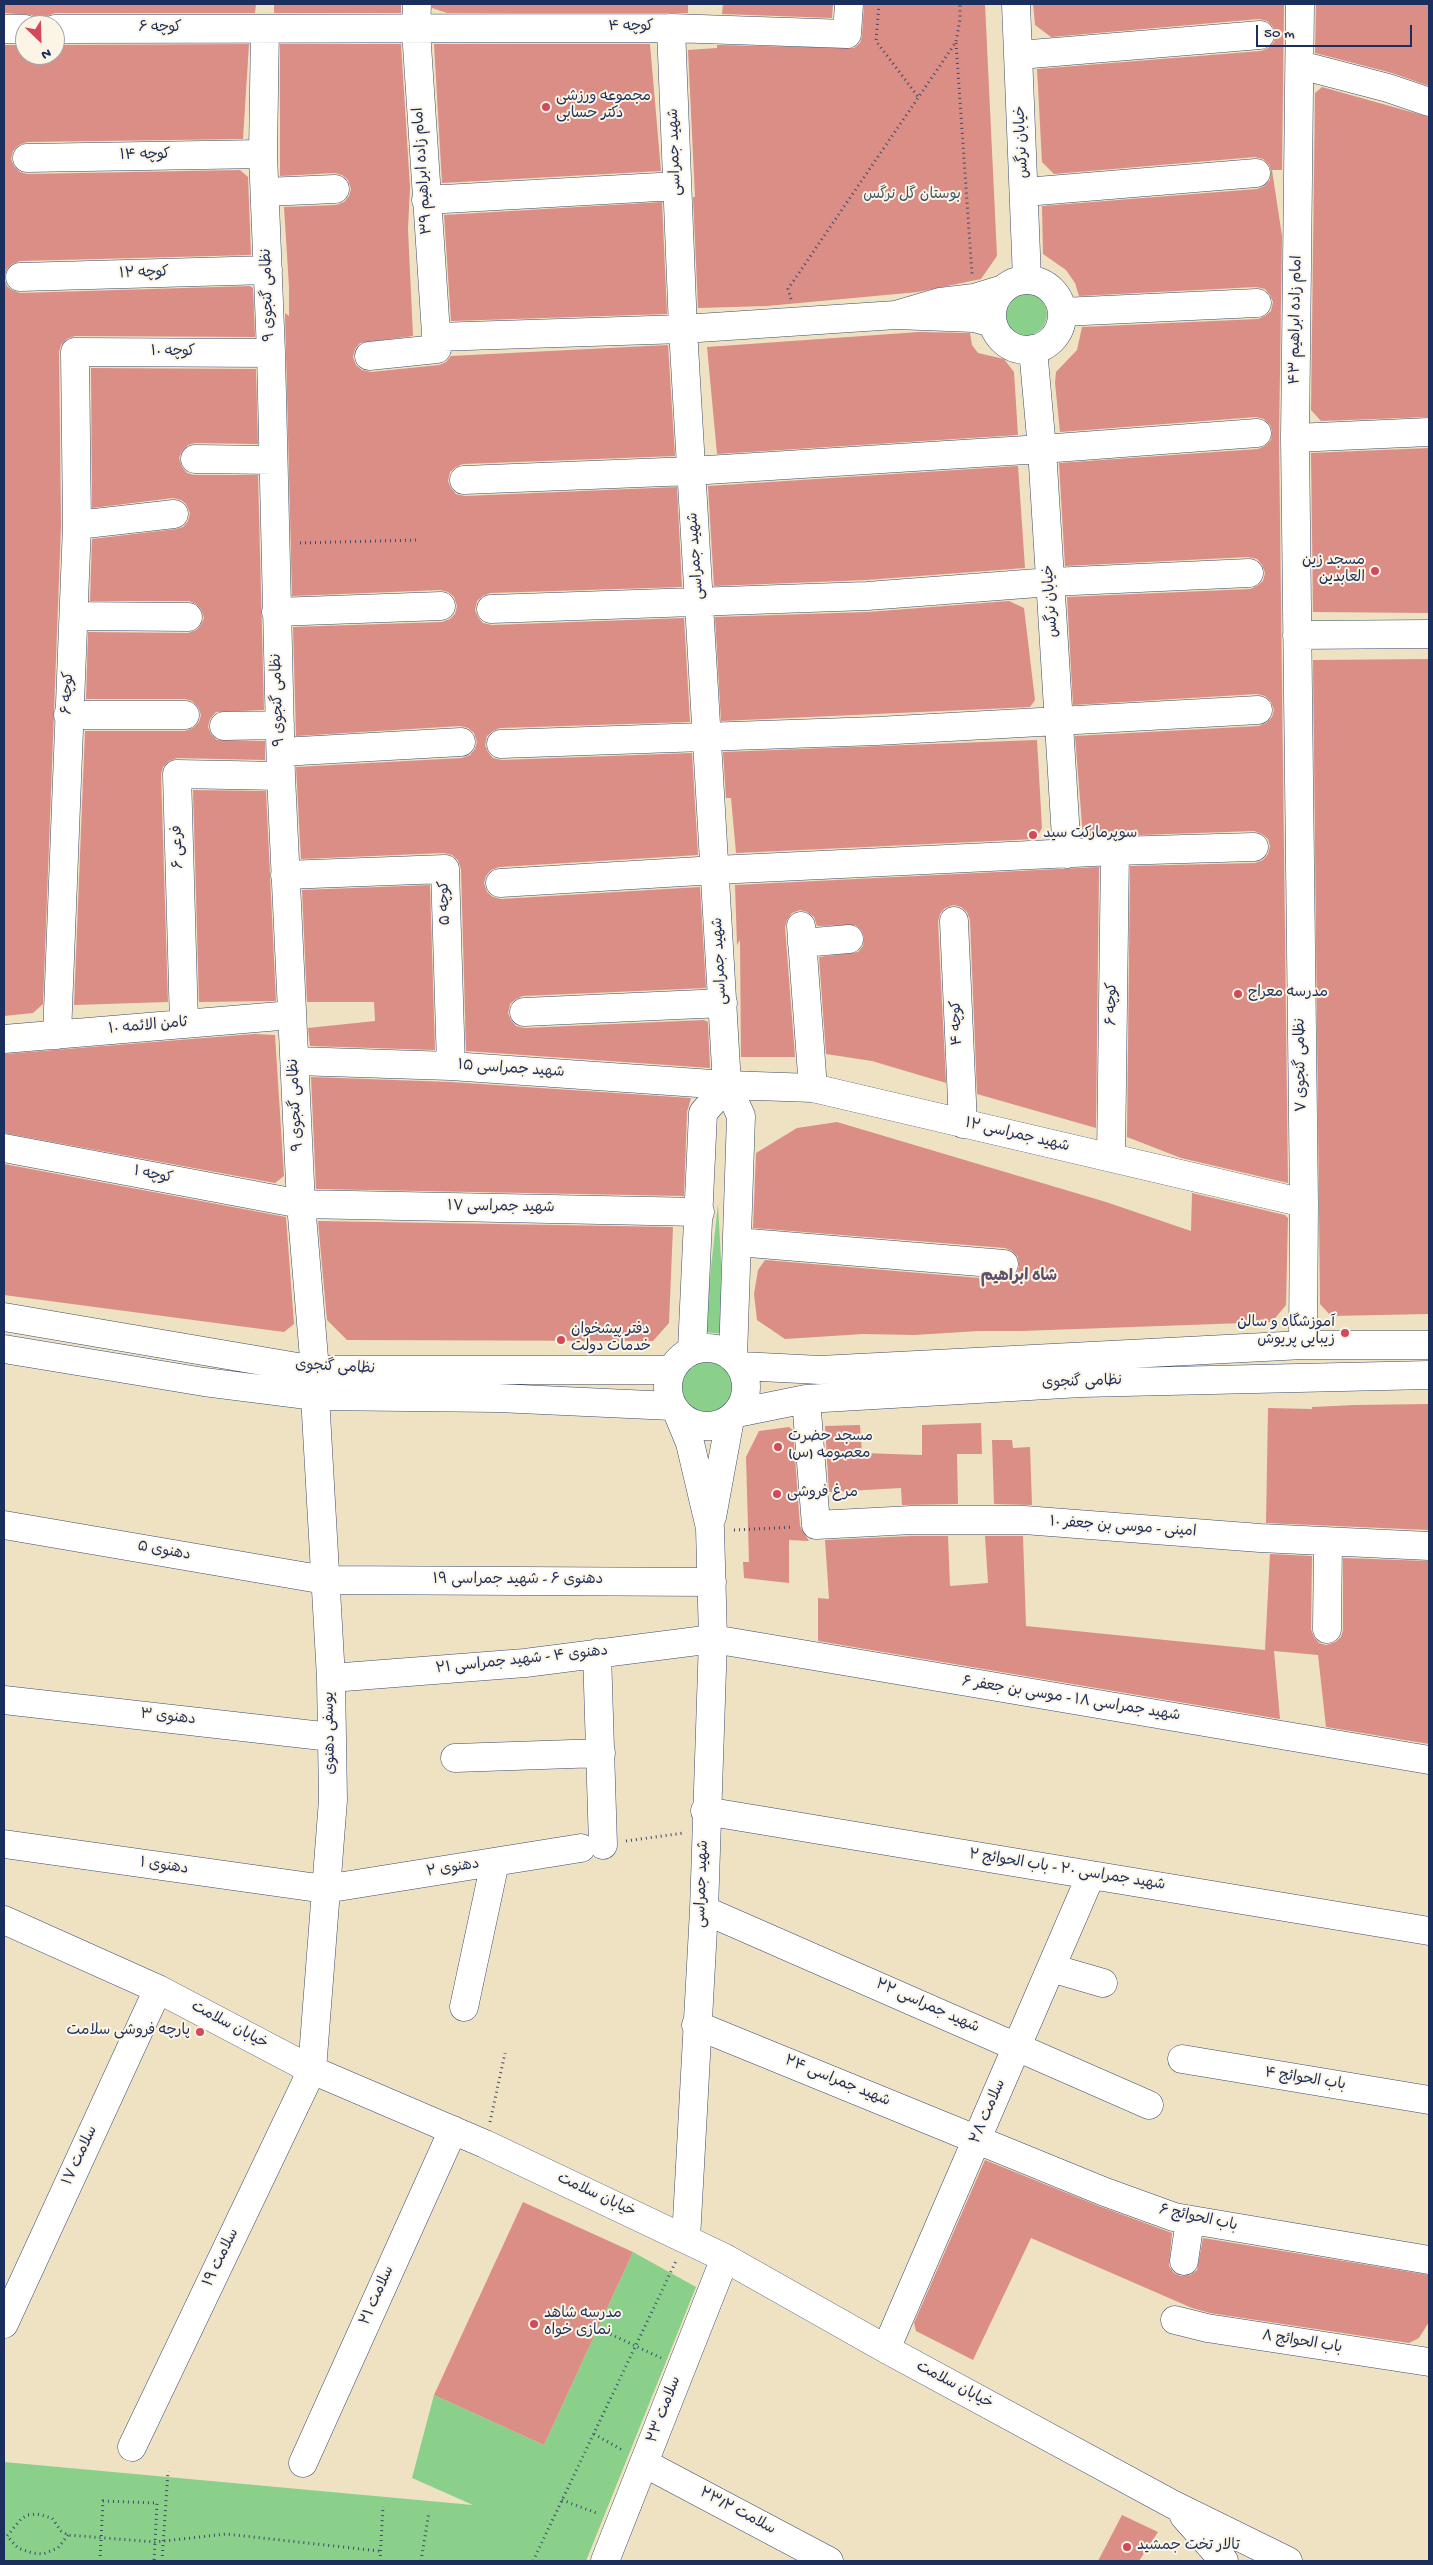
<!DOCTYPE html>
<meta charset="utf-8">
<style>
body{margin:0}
#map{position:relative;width:1433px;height:2565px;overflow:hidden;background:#efe2c3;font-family:"Gochi Hand",sans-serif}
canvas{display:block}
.frame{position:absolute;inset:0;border:5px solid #1b2f5e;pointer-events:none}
.north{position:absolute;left:15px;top:15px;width:50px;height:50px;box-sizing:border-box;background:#fcf5e5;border:1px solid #a2a6af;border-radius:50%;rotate:156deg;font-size:14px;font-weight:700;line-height:20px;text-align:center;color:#1b2f5e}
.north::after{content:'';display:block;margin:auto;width:18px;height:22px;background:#d1495b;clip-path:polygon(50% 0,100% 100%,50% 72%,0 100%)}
.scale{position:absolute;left:1256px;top:25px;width:156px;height:22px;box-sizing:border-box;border:2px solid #1b2f5e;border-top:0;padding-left:6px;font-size:15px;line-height:18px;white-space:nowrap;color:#1b2f5e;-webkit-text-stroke:4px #fcf5e5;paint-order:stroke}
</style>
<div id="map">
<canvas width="1433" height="2565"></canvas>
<div class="frame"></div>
<div class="north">N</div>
<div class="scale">50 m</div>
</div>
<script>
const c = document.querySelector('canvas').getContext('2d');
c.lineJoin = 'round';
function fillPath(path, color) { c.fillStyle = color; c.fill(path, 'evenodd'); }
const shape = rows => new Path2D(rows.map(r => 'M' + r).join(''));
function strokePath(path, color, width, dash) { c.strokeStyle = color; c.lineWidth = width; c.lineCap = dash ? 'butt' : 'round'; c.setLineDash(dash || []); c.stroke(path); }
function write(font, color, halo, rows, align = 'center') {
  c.font = font + ' "Gochi Hand","Playpen Sans Arabic",sans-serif'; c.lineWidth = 4; c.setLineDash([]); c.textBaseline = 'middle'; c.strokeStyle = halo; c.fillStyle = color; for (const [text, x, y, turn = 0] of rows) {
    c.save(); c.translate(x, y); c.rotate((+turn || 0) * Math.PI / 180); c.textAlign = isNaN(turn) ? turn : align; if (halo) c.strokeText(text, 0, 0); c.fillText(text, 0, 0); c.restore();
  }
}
fillPath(shape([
 '1003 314a22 22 0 1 1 44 0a22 22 0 1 1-44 0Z',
 [718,1204,725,1334,704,1332],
 '676 1387a31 31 0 1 1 62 0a31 31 0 1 1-62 0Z',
 [633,2252,696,2287,586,2561,4,2561,4,2462,473,2505,412,2478,434,2395,544,2445]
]), '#8bd08a');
fillPath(shape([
 [4,4,256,4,255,13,55,13,47,16,40,25,32,15,4,13],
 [274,4,401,4,401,13,274,13],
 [432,4,688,4,688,13,447,13,432,8],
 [723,4,833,4,832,18,722,14],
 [864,4,985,4,997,256,981,279,918,292,767,306,698,308,693,197,695,197,688,50,717,48,717,45,854,48,860,43,862,36],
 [1033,4,1284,4,1282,170,1272,170,1282,236,1279,438,1288,1183,1181,1158,1127,1137,1130,866,1255,863,1263,860,1268,854,1270,846,1268,839,1262,834,1254,831,1083,837,1075,736,1259,726,1266,723,1272,717,1274,710,1271,702,1265,696,1257,694,1073,705,1067,597,1250,589,1257,586,1263,581,1265,573,1262,565,1257,559,1248,557,1065,566,1059,463,1258,449,1265,446,1271,440,1272,431,1270,425,1264,419,1256,417,1060,432,1055,383,1056,372,1077,350,1082,327,1258,319,1265,316,1271,311,1273,302,1270,295,1265,289,1256,287,1079,296,1075,283,1066,270,1043,254,1042,206,1257,189,1264,186,1270,180,1271,171,1269,165,1263,159,1255,157,1054,174,1042,162,1037,69,1261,51,1268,48,1274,42,1275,33,1273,27,1267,21,1259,19,1051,37,1035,25],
 [1316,4,1429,4,1429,86,1392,73,1315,53],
 [249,44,243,139,27,142,19,145,13,151,11,159,14,166,20,172,27,174,240,170,248,177,251,255,20,261,12,264,7,269,4,278,7,286,12,290,20,293,250,286,253,288,255,337,75,336,67,339,61,345,59,352,61,525,43,1004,33,1013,4,1016,4,45,25,45,25,55,55,55,55,45],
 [280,44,401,44,410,187,408,229,413,336,360,343,355,349,353,357,356,365,362,370,371,372,439,365,446,362,451,356,668,345,675,456,463,464,456,467,450,472,448,481,451,488,456,494,465,496,677,487,682,587,490,593,483,596,477,601,475,610,478,617,483,623,492,625,684,618,690,722,500,728,493,731,487,736,485,745,488,752,493,758,502,760,692,753,698,855,499,867,491,870,486,876,484,883,487,892,493,897,501,899,700,887,706,988,523,996,516,999,510,1004,508,1013,511,1020,516,1026,525,1028,704,1020,708,1022,710,1068,466,1051,461,869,458,860,452,855,444,853,301,859,296,767,462,758,470,755,475,749,477,742,474,733,468,728,460,726,296,736,293,627,442,622,450,619,455,614,457,606,454,597,448,592,440,590,292,596,285,313,289,316,289,287,284,207,336,205,344,202,349,196,351,189,348,180,342,175,335,173,280,176],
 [434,44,650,44,661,171,442,183],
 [1322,87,1429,117,1429,417,1321,421,1311,410,1315,93],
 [662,202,667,314,451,321,444,215],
 [919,332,970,333,972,345,978,353,1004,359,1014,372,1018,435,717,454,707,347],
 [91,368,256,369,258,444,195,443,188,445,182,451,179,458,182,467,187,473,194,475,258,475,264,710,216,712,210,719,208,727,211,734,217,740,265,741,265,760,177,758,169,761,163,767,161,774,168,1002,74,1005,85,731,185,731,193,728,199,722,201,715,198,707,192,701,185,699,86,699,88,632,188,633,196,630,201,625,204,618,201,609,196,604,189,601,90,601,92,539,176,529,183,527,188,521,190,513,186,504,181,500,173,498,92,508],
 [1429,448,1429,613,1313,612,1311,453],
 [1018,466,1025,568,866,580,714,586,708,486],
 [1009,601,1024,608,1035,700,1030,707,721,721,715,617,868,612],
 [1429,659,1429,1314,1331,1316,1320,1304,1313,660],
 [1037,740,1042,828,1036,839,736,853,731,798,726,798,723,752],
 [193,790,266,791,276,1001,199,1002],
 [1099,867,1096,1128,977,1094,970,920,967,912,961,907,954,905,945,908,940,914,938,922,946,1083,872,1061,826,1054,819,957,858,952,863,946,864,937,861,930,855,925,817,926,814,917,807,912,800,910,792,913,787,920,785,927,795,1057,741,1057,740,940,737,945,735,885],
 [430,885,435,1050,310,1046,308,1028,375,1021,374,1002,307,1002,302,890],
 [254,1034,275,1035,284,1176,275,1183,4,1133,4,1054],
 [311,1077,450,1082,691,1098,687,1112,684,1196,316,1189],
 [837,1122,1106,1202,1191,1231,1192,1193,1285,1215,1288,1218,1286,1305,1272,1322,1021,1331,979,1331,914,1335,863,1334,785,1339,757,1320,754,1294,758,1270,765,1260,1003,1280,1011,1278,1017,1273,1019,1266,1018,1257,1012,1251,1005,1248,753,1228,756,1153,797,1128],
 [4,1164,286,1217,294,1324,284,1332,4,1295],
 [318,1221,673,1227,669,1323,653,1341,347,1340,327,1320],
 [1429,1404,1429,1530,1266,1523,1268,1408,1312,1409,1312,1407,1355,1405],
 [981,1423,982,1454,957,1454,958,1504,902,1505,901,1488,829,1492,825,1426,860,1425,862,1453,922,1455,922,1425],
 [789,1427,793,1430,800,1526,809,1541,789,1540,789,1583,744,1578,743,1562,749,1562,746,1457,759,1431],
 [992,1440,1012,1440,1013,1448,1030,1447,1032,1505,994,1504],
 [912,1536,948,1536,950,1586,988,1583,985,1536,1023,1536,1026,1626,1265,1650,1270,1554,1312,1556,1311,1629,1314,1637,1319,1643,1326,1645,1335,1642,1341,1637,1343,1630,1343,1558,1429,1561,1429,1744,1326,1727,1318,1655,1274,1651,1280,1719,818,1641,818,1598,829,1599,825,1540],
 [985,2160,1099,2206,1172,2233,1169,2266,1174,2273,1181,2276,1190,2275,1197,2270,1203,2238,1429,2275,1429,2322,1419,2338,1409,2343,1210,2313,1192,2308,1031,2238,973,2360,916,2331,914,2323],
 [523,2202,633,2252,544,2445,434,2395],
 [1122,2515,1158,2532,1139,2561,1098,2561]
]), '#da8e86');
const minor = shape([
 [1016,4,1027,279],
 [1300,4,1295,438,1304,1203,1303,1345],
 [671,28,683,329,727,1085,741,1116,733,1357],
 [4,29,25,29],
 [55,29,671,28,847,34,849,4],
 [265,29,263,154,271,353,281,776,301,1204,315,1370],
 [1019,55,1260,35],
 [1300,65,1388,88,1429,102],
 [27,158,263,154],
 [265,192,335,189],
 [1025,192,1256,173],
 [426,200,677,186],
 [20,277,268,270],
 '992 315a35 35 0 1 1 70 0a35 35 0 1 1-70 0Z',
 [1062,312,1257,303],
 [993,323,974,318,896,315,940,302,974,298,1003,289],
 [436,337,683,329,896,315],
 [1033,349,1042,449,1067,854],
 [369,356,437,349,416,30,417,4],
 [1295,438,1429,432],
 [195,459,273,460],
 [464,480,691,471,1042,449,1257,433],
 [77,525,174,514],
 [491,609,867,596,1051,582,1249,573],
 [276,612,441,606],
 [74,616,188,617],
 [1297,635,1429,634],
 [68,715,185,715],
 [224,726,280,725],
 [501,744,877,731,1258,710],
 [281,752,461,742],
 [285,875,445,869,451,1066],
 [500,883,716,870,1115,851,1254,847],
 [954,921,963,1124],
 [801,926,813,1088],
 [802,943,849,939],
 [524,1012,723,1003],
 [184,1024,177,774,281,776],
 [57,1035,77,525,75,352,271,353],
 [4,1039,292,1015],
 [295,1061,451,1066,727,1085,813,1088,1304,1203],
 [4,1148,301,1204,700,1212],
 [1111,1158,1115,851],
 [737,1242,1004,1264],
 [4,1317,315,1370,671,1370],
 '668 1387a39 39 0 1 1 78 0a39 39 0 1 1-78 0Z',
 [4,1349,204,1382,315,1396,498,1398,672,1406],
 [692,1350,703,1113,727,1085],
 [741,1366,820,1370,1303,1345,1429,1345],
 [806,1399,816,1525,912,1520,1024,1520,1260,1538,1429,1546],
 [737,1413,806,1399,1081,1383,1429,1375],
 [678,1414,690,1443,710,1528,713,1639,704,1910,686,2239],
 [712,1517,730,1419],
 [4,1525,325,1580,712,1582],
 [1327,1629,1328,1542],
 [597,1653,603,1845],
 [331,1678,525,1663,713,1639,1429,1760],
 [4,1700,331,1737],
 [455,1758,601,1753],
 [705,1811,1429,1931],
 [4,1844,325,1889,581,1848],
 [704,1910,1149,2105],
 [4,1920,158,1989,312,2070,485,2144,725,2258,886,2349,1172,2504,1288,2561],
 [1051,1968,1103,1983],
 [464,2007,495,1862],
 [696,2025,1105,2192,1174,2217,1429,2260],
 [1182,2059,1429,2100],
 [1184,2261,1190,2220],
 [1175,2320,1207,2328,1429,2362],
 [4,2324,158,1989],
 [886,2349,1091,1875],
 [132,2447,312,2070,333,1800,331,1678,315,1396],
 [303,2463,453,2130],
 [644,2463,829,2561],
 [1184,2516,1224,2561],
 [605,2561,725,2258]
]);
strokePath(minor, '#3b4a6d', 29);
strokePath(shape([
 [879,4,876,41,919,98],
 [956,43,972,274],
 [791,299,788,289,956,42,960,19,960,4],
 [300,543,419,540],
 [734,1530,793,1527],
 [626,1841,684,1833],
 [490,2122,505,2053],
 [606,2332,661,2358],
 [594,2434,624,2451],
 [562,2500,599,2514],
 [68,2535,58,2548,43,2554,32,2553,18,2548,7,2536,21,2519,27,2515,37,2514,52,2518,61,2531,68,2535,155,2542,226,2534,379,2551],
 [100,2561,103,2501,157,2503,154,2561],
 [162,2561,168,2471],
 [380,2561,383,2506],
 [421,2561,429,2512],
 [533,2561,677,2259]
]), '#3b4a6d', 3, [1, 4]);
strokePath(minor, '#fff', 28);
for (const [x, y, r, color] of [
 [546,107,5,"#d1495b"],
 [1375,571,5,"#d1495b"],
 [1033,835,5,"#d1495b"],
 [1238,994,5,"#d1495b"],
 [1345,1333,5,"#d1495b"],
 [561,1340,5,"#d1495b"],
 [778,1447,5,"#d1495b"],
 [777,1494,5,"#d1495b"],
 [200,2032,5,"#d1495b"],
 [534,2324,5,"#d1495b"],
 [1127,2547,5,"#d1495b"]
]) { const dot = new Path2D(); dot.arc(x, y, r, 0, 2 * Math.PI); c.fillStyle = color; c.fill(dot); strokePath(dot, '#fcf5e5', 2); }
write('15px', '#1b2f5e', '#fcf5e5', [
 ["کوچه ۴",631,28],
 ["کوچه ۶",160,29],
 ["خیابان نرگس",1023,142,-93],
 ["شهید جمراسی",676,152,-92],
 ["کوچه ۱۴",145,156,-1],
 ["امام زاده ابراهیم ۳۹",424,171,-94],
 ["کوچه ۱۲",144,274,-2],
 ["نظامی گنجوی ۹",269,295,-92],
 ["امام زاده ابراهیم ۴۳",1297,320,-89],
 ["کوچه ۱۰",173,353],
 ["شهید جمراسی",697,556,-94],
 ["خیابان نرگس",1052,601,-94],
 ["کوچه ۶",69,693,-87],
 ["نظامی گنجوی ۹",279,700,-92],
 ["فرعی ۶",179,847,-92],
 ["کوچه ۵",446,903,-92],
 ["شهید جمراسی",721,961,-93],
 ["کوچه ۶",1113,1004,-89],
 ["کوچه ۴",958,1023,-92],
 ["ثامن الائمه ۱۰",148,1027,-5],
 ["نظامی گنجوی ۷",1302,1065,-91],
 ["شهید جمراسی ۱۵",511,1070,4],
 ["نظامی گنجوی ۹",297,1105,-93],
 ["شهید جمراسی ۱۲",1017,1136,13],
 ["کوچه ۱",153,1176,11],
 ["شهید جمراسی ۱۷",501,1208,1],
 ["نظامی گنجوی",335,1368,3],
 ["نظامی گنجوی",1082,1383,-2],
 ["امینی - موسی بن جعفر ۱۰",1123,1528,4],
 ["دهنوی ۵",164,1552,10],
 ["دهنوی ۶ - شهید جمراسی ۱۹",518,1581],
 ["دهنوی ۴ - شهید جمراسی ۲۱",522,1661,-6],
 ["شهید جمراسی ۱۸ - موسی بن جعفر ۶",1071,1700,9],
 ["دهنوی ۳",168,1718,6],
 ["یوسفی دهنوی",331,1733,-91],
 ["دهنوی ۱",164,1867,8],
 ["دهنوی ۲",453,1869,-9],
 ["شهید جمراسی ۲۰ - باب الحوائج ۲",1067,1871,9],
 ["شهید جمراسی",703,1884,-88],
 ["شهید جمراسی ۲۲",927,2007,24],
 ["خیابان سلامت",229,2026,28],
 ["باب الحوائج ۴",1305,2080,9],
 ["شهید جمراسی ۲۴",837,2082,22],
 ["سلامت ۲۸",989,2112,-67],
 ["سلامت ۱۷",81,2156,-65],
 ["خیابان سلامت",596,2196,25],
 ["باب الحوائج ۶",1198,2219,12],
 ["سلامت ۱۹",222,2258,-64],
 ["سلامت ۲۱",378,2296,-66],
 ["باب الحوائج ۸",1302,2343,9],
 ["خیابان سلامت",954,2386,28],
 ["سلامت ۲۳",665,2410,-69],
 ["سلامت ۲۳/۲",737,2512,28]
]);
write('15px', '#1b2f5e', '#fcf5e5', [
 ["مجموعه ورزشی",556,98],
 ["دکتر حسابی",556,115],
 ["مسجد زین",1365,562,"right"],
 ["العابدین",1365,579,"right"],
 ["سوپرمارکت سید",1043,835],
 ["مدرسه معراج",1248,994],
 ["آموزشگاه و سالن",1335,1324,"right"],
 ["زیبایی پریوش",1335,1341,"right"],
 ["دفتر پیشخوان",571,1331],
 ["خدمات دولت",571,1348],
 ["مسجد حضرت",788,1438],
 ["معصومه (س)",788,1455],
 ["مرغ فروشی",787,1494],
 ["پارچه فروشی سلامت",190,2032,"right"],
 ["مدرسه شاهد",544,2315],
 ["نمازی خواه",544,2332],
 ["تالار تخت جمشید",1137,2547]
], 'left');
write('15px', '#375769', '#fcf5e5', [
 ["بوستان گل نرگس",912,196]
]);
write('bold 16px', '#5e506c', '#fcf5e5', [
 ["شاه ابراهیم",1019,1278]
]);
</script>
